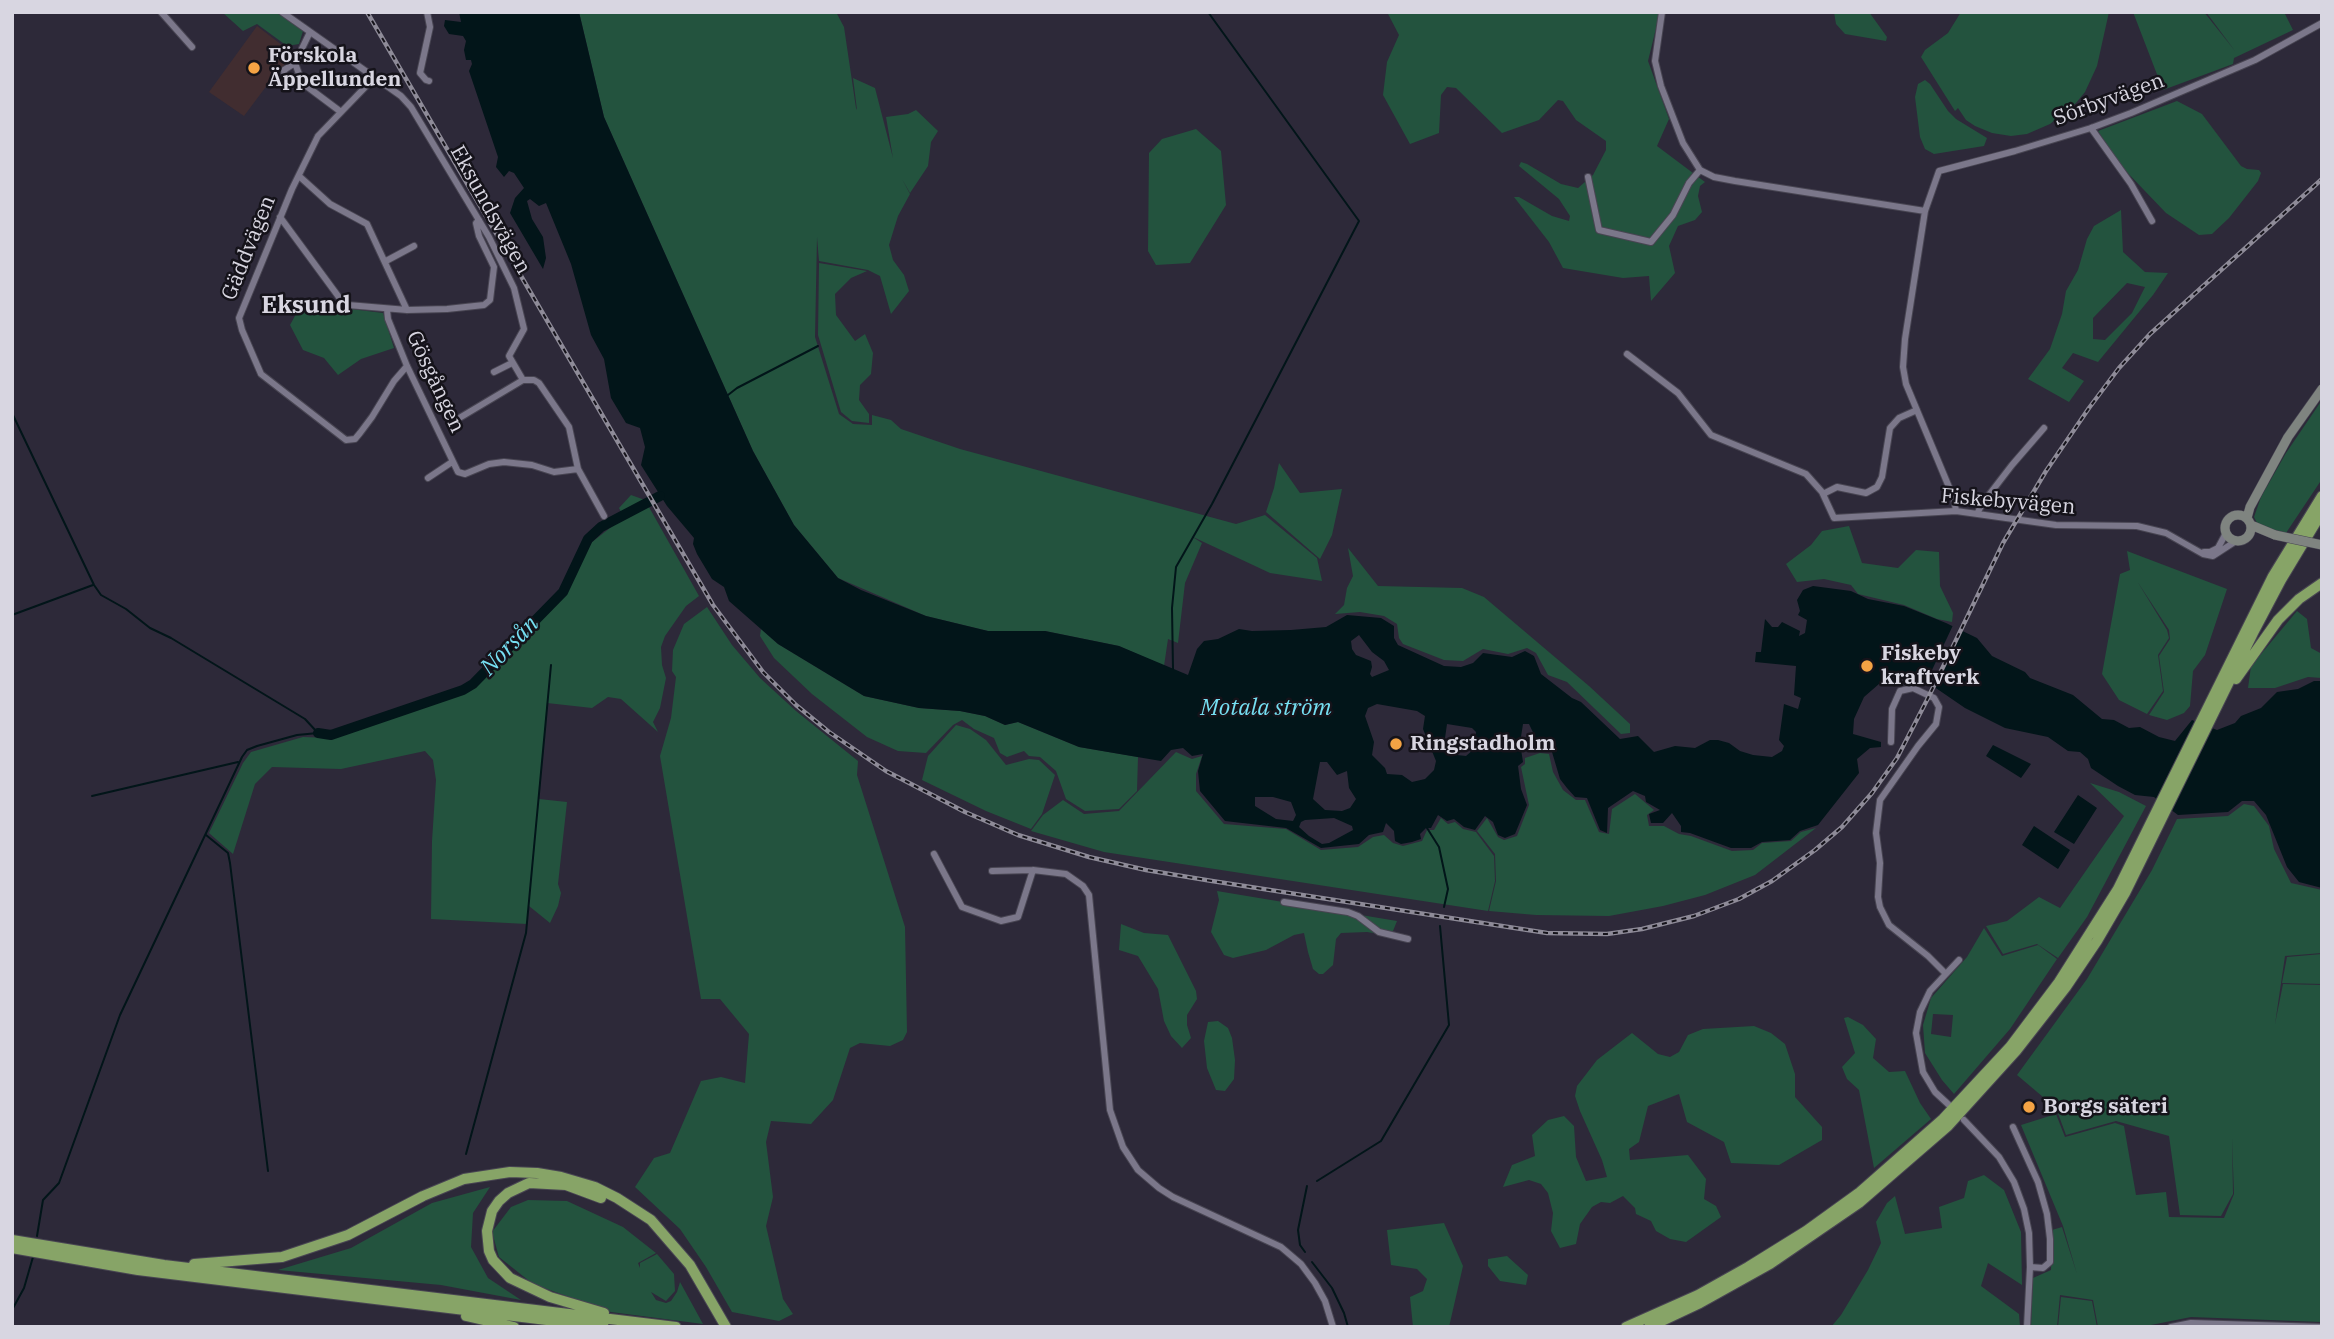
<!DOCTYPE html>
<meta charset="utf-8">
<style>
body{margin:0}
#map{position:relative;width:2334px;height:1339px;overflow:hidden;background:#2d2939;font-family:"IBM Plex Serif",serif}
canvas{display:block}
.frame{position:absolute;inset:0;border:14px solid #d8d6e1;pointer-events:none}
</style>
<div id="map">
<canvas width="2334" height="1339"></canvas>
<div class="frame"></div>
</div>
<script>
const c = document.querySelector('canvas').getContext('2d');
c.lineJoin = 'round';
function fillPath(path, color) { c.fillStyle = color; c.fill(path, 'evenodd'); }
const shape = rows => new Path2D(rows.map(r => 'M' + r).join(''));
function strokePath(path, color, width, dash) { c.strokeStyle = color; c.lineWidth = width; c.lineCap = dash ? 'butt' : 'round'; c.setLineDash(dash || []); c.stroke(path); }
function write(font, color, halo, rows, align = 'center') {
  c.font = font + ' "IBM Plex Serif",serif'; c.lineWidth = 5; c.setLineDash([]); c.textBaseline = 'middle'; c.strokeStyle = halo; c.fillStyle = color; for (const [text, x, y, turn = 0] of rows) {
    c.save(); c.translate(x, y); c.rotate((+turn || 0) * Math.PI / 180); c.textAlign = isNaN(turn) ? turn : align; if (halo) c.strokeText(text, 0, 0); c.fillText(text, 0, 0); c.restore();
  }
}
fillPath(shape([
 [257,26,295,55,277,72,244,116,209,92]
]), '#412d30');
fillPath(shape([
 [222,12,276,12,303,31,299,44,287,46,257,24,243,31],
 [579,12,836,12,844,27,856,108,857,110,853,78,875,88,893,158,886,117,908,114,916,110,938,131,931,142,928,166,910,193,902,179,910,194,898,216,889,245,893,260,904,275,909,291,891,314,880,276,868,270,819,261,817,237,815,337,839,414,853,424,872,425,872,415,891,420,901,429,960,449,1236,524,1265,515,1317,558,1322,581,1270,573,1191,536,1202,543,1185,583,1178,643,1168,639,1164,666,1119,646,1045,631,988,631,926,616,838,578,794,525,753,451,604,117],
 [1387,12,1660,12,1648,61,1669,119,1657,146,1705,182,1700,186,1698,196,1702,212,1695,220,1678,226,1669,246,1675,273,1651,301,1649,276,1623,278,1563,268,1549,242,1514,197,1519,197,1552,216,1569,221,1570,216,1559,199,1519,166,1521,162,1527,164,1561,184,1578,188,1593,175,1606,150,1606,141,1576,120,1563,101,1558,100,1539,120,1502,133,1456,88,1447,87,1441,95,1439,133,1410,144,1383,95,1387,62,1399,35],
 [1834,12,1869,12,1887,37,1886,41,1845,34,1836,24],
 [1961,12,2109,12,2097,66,2085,92,2076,103,2050,124,2027,134,2011,136,1992,133,1975,126,1966,120,1958,108,1955,111,1921,57,1925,50,1948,33],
 [2133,12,2204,12,2235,51,2206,12,2284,12,2293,30,2234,58,2233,64,2163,90],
 [1925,80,1930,84,1948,111,1956,119,1987,138,1984,146,1934,154,1925,149,1920,137,1915,97,1918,84],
 [2177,101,2202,114,2241,166,2247,169,2259,170,2261,173,2258,181,2229,218,2212,234,2199,235,2166,213,2122,167,2098,131],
 [1196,129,1221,151,1226,205,1190,263,1156,265,1148,251,1149,153,1162,139],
 [2121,210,2123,252,2145,272,2168,273,2153,295,2098,362,2073,353,2062,368,2084,381,2069,402,2028,379,2050,349,2062,314,2066,291,2078,270,2087,239,2094,226],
 [2127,283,2145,287,2132,313,2105,340,2093,339,2093,318],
 [819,263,867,271,851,278,835,294,836,315,855,341,865,334,873,353,871,374,860,385,859,400,869,414,869,423,852,421,841,412,818,335],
 [334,302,343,308,383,313,394,348,361,359,338,375,324,358,303,350,290,325,296,314],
 [2322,400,2322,479,2286,533,2265,528,2258,525,2254,517,2261,497,2286,453],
 [1279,463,1300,493,1342,489,1332,535,1320,559,1266,512,1274,488],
 [631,495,645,500,699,596,686,606,665,636,661,647,662,665,666,678,660,708,653,722,658,732,621,699,608,697,592,708,547,703,539,799,567,802,558,884,561,893,558,906,550,923,529,906,527,924,431,919,432,841,436,780,433,760,425,751,341,769,272,767,255,784,233,854,209,833,243,763,251,752,303,737,331,738,456,696,477,686,564,596,587,546,624,517,619,508],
 [1849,526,1862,563,1898,568,1916,550,1939,552,1940,586,1953,613,1952,622,1937,619,1904,605,1858,594,1851,585,1824,579,1797,582,1786,564,1811,545,1822,531],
 [1348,548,1378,586,1462,588,1484,597,1589,686,1630,724,1630,733,1621,734,1567,682,1548,675,1536,653,1527,648,1508,654,1483,649,1463,661,1444,660,1403,644,1399,638,1397,624,1384,616,1360,612,1335,614,1344,605,1347,588,1353,576],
 [2127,551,2227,589,2205,655,2193,671,2190,706,2184,713,2167,720,2149,715,2164,692,2159,656,2170,639,2169,630,2137,581,2167,630,2169,638,2158,655,2163,691,2147,714,2119,700,2102,674,2120,574,2130,570],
 [707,607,732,645,760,678,796,711,858,761,857,775,905,927,907,1032,903,1040,890,1046,860,1043,850,1048,833,1100,811,1124,771,1121,766,1142,773,1197,766,1226,783,1299,793,1314,779,1321,732,1312,706,1267,680,1229,635,1187,654,1158,670,1153,701,1081,721,1077,745,1083,749,1034,720,999,701,999,660,756,671,718,676,677,672,671,673,650,684,624],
 [2297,611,2307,619,2311,648,2322,654,2322,678,2308,677,2275,688,2248,688,2251,666],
 [761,629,778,644,864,696,919,708,960,711,985,716,1005,725,1018,722,1079,747,1138,757,1137,791,1119,809,1085,811,1066,799,1056,771,1040,757,1029,756,1024,751,1007,757,1000,753,994,738,974,729,962,720,953,725,926,753,898,751,867,737,812,694,774,658,760,636],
 [956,725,970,729,986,740,1006,765,1029,759,1039,760,1055,775,1042,814,1031,829,986,811,922,780,928,756],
 [1176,752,1192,759,1202,756,1196,774,1196,791,1224,824,1286,829,1321,850,1358,847,1373,837,1384,835,1393,843,1403,846,1422,841,1427,830,1434,830,1441,818,1448,824,1455,822,1463,829,1476,832,1494,856,1495,881,1488,911,1104,852,1031,831,1043,815,1063,800,1084,814,1119,811],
 [1540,753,1549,754,1553,772,1563,790,1576,800,1585,800,1599,832,1609,834,1612,809,1635,794,1654,810,1647,815,1649,826,1664,826,1679,834,1691,836,1732,851,1753,850,1762,843,1791,841,1801,832,1816,828,1755,875,1705,895,1663,906,1609,916,1536,915,1489,911,1496,881,1495,854,1477,831,1487,818,1498,837,1504,840,1517,836,1529,805,1521,767,1525,764,1525,758],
 [2090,783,2119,792,2146,806,2087,917,2058,958,2037,944,2003,954,1986,926,2007,921,2039,897,2060,908,2124,816],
 [2244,804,2254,806,2269,826,2274,849,2291,883,2322,890,2322,953,2285,956,2275,1024,2283,984,2322,985,2322,1322,2191,1317,2141,1327,2098,1327,2093,1300,2060,1295,2057,1327,2031,1327,2033,1278,2051,1270,2052,1230,2062,1227,2077,1274,2063,1226,2021,1125,2056,1114,2065,1137,2115,1123,2124,1126,2136,1195,2166,1192,2169,1217,2224,1218,2234,1194,2232,1138,2233,1194,2221,1216,2180,1215,2169,1136,2116,1121,2066,1135,2056,1108,2017,1075,2087,979,2152,870,2177,819,2228,816],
 [1217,891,1397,921,1391,936,1367,932,1341,933,1336,939,1333,965,1323,974,1319,974,1313,969,1308,952,1304,933,1294,935,1266,950,1233,958,1224,955,1211,932,1219,900],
 [1121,924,1144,933,1168,935,1196,991,1197,999,1187,1015,1187,1025,1191,1038,1182,1048,1171,1036,1164,1021,1158,989,1138,956,1119,950],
 [1984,928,2002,956,2038,945,2057,959,2010,1029,1954,1094,1942,1080,1925,1053,1923,1025,1931,998,1967,957],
 [1933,1014,1953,1015,1951,1037,1931,1034],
 [2322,954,2322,984,2282,983,2287,957],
 [1848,1017,1863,1025,1876,1039,1873,1058,1889,1072,1905,1071,1920,1103,1931,1119,1874,1168,1859,1090,1847,1079,1842,1067,1855,1053,1844,1018],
 [1218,1021,1228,1028,1232,1038,1235,1060,1234,1079,1225,1091,1216,1090,1207,1068,1204,1041,1208,1022],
 [1754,1026,1771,1033,1785,1044,1795,1074,1795,1097,1822,1127,1822,1140,1779,1165,1731,1163,1724,1142,1687,1122,1679,1094,1648,1106,1639,1142,1629,1149,1630,1160,1688,1155,1706,1179,1704,1199,1716,1206,1721,1217,1686,1242,1670,1239,1656,1231,1651,1221,1636,1214,1635,1208,1623,1196,1610,1203,1601,1202,1592,1207,1580,1224,1576,1244,1560,1248,1551,1231,1553,1213,1548,1193,1541,1184,1529,1180,1503,1187,1512,1165,1535,1156,1532,1135,1548,1120,1564,1116,1574,1126,1576,1157,1586,1181,1607,1177,1602,1160,1580,1111,1575,1096,1577,1086,1597,1060,1632,1033,1658,1054,1670,1057,1679,1052,1688,1035,1703,1029],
 [1984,1175,2004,1190,2021,1232,2022,1285,1988,1263,1981,1286,2019,1314,2020,1327,1831,1327,1841,1315,1868,1270,1881,1243,1876,1222,1887,1203,1895,1196,1905,1234,1942,1228,1939,1207,1964,1198,1968,1181],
 [490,1187,473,1213,471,1247,488,1278,521,1300,441,1285,278,1270,351,1248,432,1203],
 [528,1200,567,1201,623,1227,656,1253,638,1263,640,1268,640,1263,657,1254,674,1274,675,1291,666,1301,651,1292,656,1300,666,1303,671,1301,677,1292,680,1282,703,1324,611,1312,533,1284,499,1257,492,1232,511,1207],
 [1444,1223,1463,1266,1449,1327,1413,1327,1410,1297,1423,1291,1427,1279,1417,1269,1391,1265,1387,1230],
 [1507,1256,1528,1275,1526,1285,1500,1281,1488,1266,1488,1259],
 [2061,1297,2092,1301,2097,1327,2058,1327]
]), '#23533e');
fillPath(shape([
 [459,12,579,12,604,117,753,451,794,525,838,578,861,590,926,616,988,631,1045,631,1119,646,1188,675,1197,649,1204,641,1218,639,1239,629,1252,631,1291,630,1326,627,1347,615,1381,618,1394,626,1394,638,1398,645,1444,666,1461,667,1473,663,1483,653,1512,657,1525,651,1534,656,1541,674,1572,698,1581,702,1620,739,1638,736,1654,752,1675,746,1695,748,1710,740,1718,740,1729,743,1740,751,1753,755,1772,757,1782,751,1784,746,1779,740,1784,704,1798,709,1801,698,1794,695,1796,666,1755,662,1756,652,1761,652,1765,619,1772,627,1778,627,1782,622,1800,631,1799,636,1805,633,1807,620,1798,615,1800,611,1797,600,1803,590,1813,586,1851,591,1868,599,1904,606,1946,623,1977,638,1992,656,2025,672,2030,678,2073,695,2102,719,2114,720,2129,728,2140,727,2159,737,2175,741,2192,720,2217,730,2235,723,2241,716,2261,708,2277,692,2298,689,2314,681,2322,681,2322,888,2299,882,2287,867,2266,815,2254,801,2242,801,2228,812,2178,815,2154,797,2135,795,2118,786,2091,768,2088,759,2080,752,2068,751,2048,737,2005,728,1965,708,1911,671,1887,677,1864,697,1854,719,1853,734,1881,742,1881,747,1870,748,1857,759,1859,773,1818,825,1800,831,1790,840,1762,842,1751,848,1731,848,1690,833,1681,832,1681,826,1672,813,1663,823,1651,823,1649,814,1660,810,1646,802,1645,796,1633,791,1608,808,1607,833,1600,830,1587,798,1575,797,1567,788,1560,779,1552,752,1541,749,1529,724,1523,724,1520,743,1523,762,1518,766,1521,789,1527,805,1515,834,1505,838,1498,835,1493,822,1485,816,1475,830,1464,827,1454,819,1447,821,1438,815,1431,828,1426,828,1420,834,1421,839,1412,842,1401,844,1395,841,1394,831,1386,823,1383,832,1369,835,1359,844,1321,848,1286,828,1225,821,1200,791,1198,771,1203,754,1192,756,1183,748,1171,750,1161,761,1108,752,1079,747,1018,722,1005,725,985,716,960,711,919,708,864,696,778,644,729,601,724,587,712,579,697,554,693,544,694,538,667,506,646,473,641,465,645,447,640,428,626,423,611,398,604,359,591,335,571,264,546,203,539,206,530,199,527,201,532,219,543,237,546,258,543,269,510,213,515,198,524,188,514,173,509,171,504,177,496,167,498,157,469,71,472,64,471,60,466,60,464,50,466,41,463,36,449,34,444,26,445,20,461,22],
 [1359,635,1372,652,1384,661,1389,670,1372,677,1370,674,1372,667,1371,661,1356,655,1352,649,1351,641],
 [1377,704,1417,711,1425,716,1423,729,1436,761,1434,770,1425,779,1412,782,1402,775,1387,774,1385,768,1372,755,1374,742,1365,716,1368,708],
 [1447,724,1472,728,1476,732,1474,749,1466,756,1448,754,1445,738],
 [1320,762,1327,762,1337,775,1347,771,1349,788,1356,799,1350,808,1342,811,1325,810,1313,799],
 [1255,797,1273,797,1291,802,1296,815,1293,821,1276,819,1255,806],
 [1334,818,1352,826,1353,830,1329,843,1322,844,1309,836,1299,827,1301,822,1305,820],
 [1993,745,2031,764,2021,778,1986,756],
 [2078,795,2097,808,2074,844,2054,832],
 [2034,826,2070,850,2058,869,2022,845]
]), '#021519');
fillPath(shape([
 [1954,623,1964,628,1934,691,1925,685]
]), '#2d2939');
strokePath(shape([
 [728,395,737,388,818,346],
 [12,413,94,585,101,595,126,609,150,628,171,638,305,719,317,732],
 [12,615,93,585],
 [1173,669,1172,608,1176,567,1212,504,1359,221,1208,12],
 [92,796,238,762],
 [1427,828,1439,847,1448,889,1444,907],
 [206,835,228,853,230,863,268,1171],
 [466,1154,526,933,551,665],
 [1317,1181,1381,1141,1449,1025,1440,926],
 [37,1236,43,1200,59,1183,120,1015,242,757,247,750,257,746,297,735,318,733],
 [1305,1252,1300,1245,1298,1230,1307,1186],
 [1312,1262,1332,1288,1344,1313,1348,1327],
 [12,1310,24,1288,33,1257]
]), '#021519', 2);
strokePath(shape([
 [318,733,331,735,463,690,473,684,563,592,588,539,601,527,660,496]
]), '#021519', 10);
const street = shape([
 [161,12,192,47],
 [282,12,401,96,411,107,489,237,514,288,524,329,509,356,523,380],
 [427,12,430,27,420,73,426,80,429,81],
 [1662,12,1655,61,1661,86,1683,143,1700,170,1714,177,1735,181,1925,211,1905,339,1903,367,1906,384,1954,499,1956,511],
 [295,63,299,74,295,79,290,80,285,77,284,70,295,63,310,32],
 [373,79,318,136,292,189,239,318,242,330,261,374,346,440,355,439,360,433,372,417,394,381,407,366],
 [301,82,341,112],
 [2091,128,2131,184,2152,221],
 [299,176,330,204,367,224,407,310],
 [1588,177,1599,230,1651,242,1673,215,1689,183,1700,170],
 [1925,211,1939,171,2015,151,2091,128,2131,113,2255,60,2322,23],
 [280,217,341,300,348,305,407,310,447,309,484,305,490,300,494,267,479,236,476,223,479,220],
 [386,261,414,246],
 [387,310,388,319,407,366,458,472,465,474,489,464,504,462,532,465,554,472,578,469],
 [1627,354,1678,393,1711,435,1806,474,1822,492,1834,518,1956,511,2056,525,2137,526,2166,533,2203,554,2213,556,2236,541],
 [494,372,512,363],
 [523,380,534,380,539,383,569,427,578,469,604,516],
 [461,417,523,380],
 [428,478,452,462],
 [1823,494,1837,487,1866,493,1877,487,1882,477,1890,428,1899,418,1917,410],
 [1978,512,1982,504,2012,465,2044,428],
 [2204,552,2210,552,2218,548,2226,533],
 [1891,742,1892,709,1900,691,1913,688,1934,698,1939,707,1936,724,1918,746,1880,800,1876,833,1880,863,1878,897,1880,907,1889,925,1928,956,1945,973],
 [934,854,962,907,1001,921,1018,917,1033,870,992,871],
 [1033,870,1066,874,1083,886,1089,895,1110,1110,1123,1147,1138,1170,1159,1188,1173,1197,1281,1247,1301,1264,1315,1283,1325,1301,1333,1327],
 [1284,902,1348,912,1358,916,1379,932,1408,939],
 [1949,1105,1935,1092,1923,1072,1916,1033,1920,1012,1930,991,1959,960],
 [1964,1120,1999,1157,2014,1182,2024,1209,2029,1233,2030,1267,2027,1327],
 [2013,1127,2038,1182,2047,1214,2050,1239,2050,1262,2043,1268,2030,1267],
 [2171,1327,2191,1323,2322,1327]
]);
const secondary = shape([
 '2225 528a13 13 0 1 1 26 0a13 13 0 1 1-26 0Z',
 [2247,518,2250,507,2288,437,2322,389],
 [2251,525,2275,535]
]);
const highway = shape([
 [2236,679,2278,620,2299,599,2322,583],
 [601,1198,566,1185,529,1183,508,1193,499,1201,492,1211,487,1231,489,1251,493,1260,510,1278,550,1297,604,1313],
 [12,1240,164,1265,676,1327],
 [12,1248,138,1270,604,1327],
 [194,1264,282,1257,348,1235,423,1196,464,1179,510,1172,537,1173,561,1177,595,1187,617,1198,651,1220,690,1265,726,1327],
 [466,1316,514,1327],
 [1626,1327,1698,1295,1748,1267,1806,1231,1860,1192,1943,1119,2010,1047,2059,982,2118,889,2273,576,2322,496],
 [1649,1327,1700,1303,1770,1264,1859,1203,1948,1126,2016,1051,2066,987,2097,941,2125,893,2253,633,2281,580,2322,512]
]);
strokePath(street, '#484552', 8);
strokePath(secondary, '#484552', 10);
strokePath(highway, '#484552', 12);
strokePath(street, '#7b778a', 6);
strokePath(secondary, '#7f8480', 9);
strokePath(highway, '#87a467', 10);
const rail = shape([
 [367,12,713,605,763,672,796,705,829,732,886,771,965,812,1018,835,1089,857,1146,870,1212,881,1547,933,1607,934,1642,929,1694,916,1739,899,1772,881,1815,850,1842,827,1872,793,1897,758,1927,700,2003,543,2046,471,2089,408,2119,368,2150,334,2322,179]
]);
strokePath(rail, '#8e8b98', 4.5);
strokePath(rail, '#15131a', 2, [5]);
const secondaryBridge = shape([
 [2275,535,2322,545]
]);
strokePath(secondaryBridge, '#484552', 10, []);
strokePath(secondaryBridge, '#7f8480', 9);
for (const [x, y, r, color] of [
 [254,68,7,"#f4a344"],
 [1867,666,7,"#f4a344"],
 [1396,744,7,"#f4a344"],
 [2029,1107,7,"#f4a344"]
]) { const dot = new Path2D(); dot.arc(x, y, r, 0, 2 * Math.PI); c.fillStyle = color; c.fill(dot); strokePath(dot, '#15131a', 2.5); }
write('bold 21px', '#d8d6e1', '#15131a', [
 ["Förskola",268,56],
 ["Äppellunden",268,80],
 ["Fiskeby",1881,654],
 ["kraftverk",1881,678],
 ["Ringstadholm",1410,744],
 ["Borgs säteri",2043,1107]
], 'left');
write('21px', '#d8d6e1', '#15131a', [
 ["Sörbyvägen",2109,100,-20],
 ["Eksundsvägen",490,210,61],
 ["Gäddvägen",249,248,-68],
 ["Gösgången",435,382,65],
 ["Fiskebyvägen",2008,502,5]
]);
write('italic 23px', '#76dff2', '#15131a', [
 ["Norsån",510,646,-46],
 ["Motala ström",1266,708]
]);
write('bold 24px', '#d8d6e1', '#15131a', [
 ["Eksund",306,306]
]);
</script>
